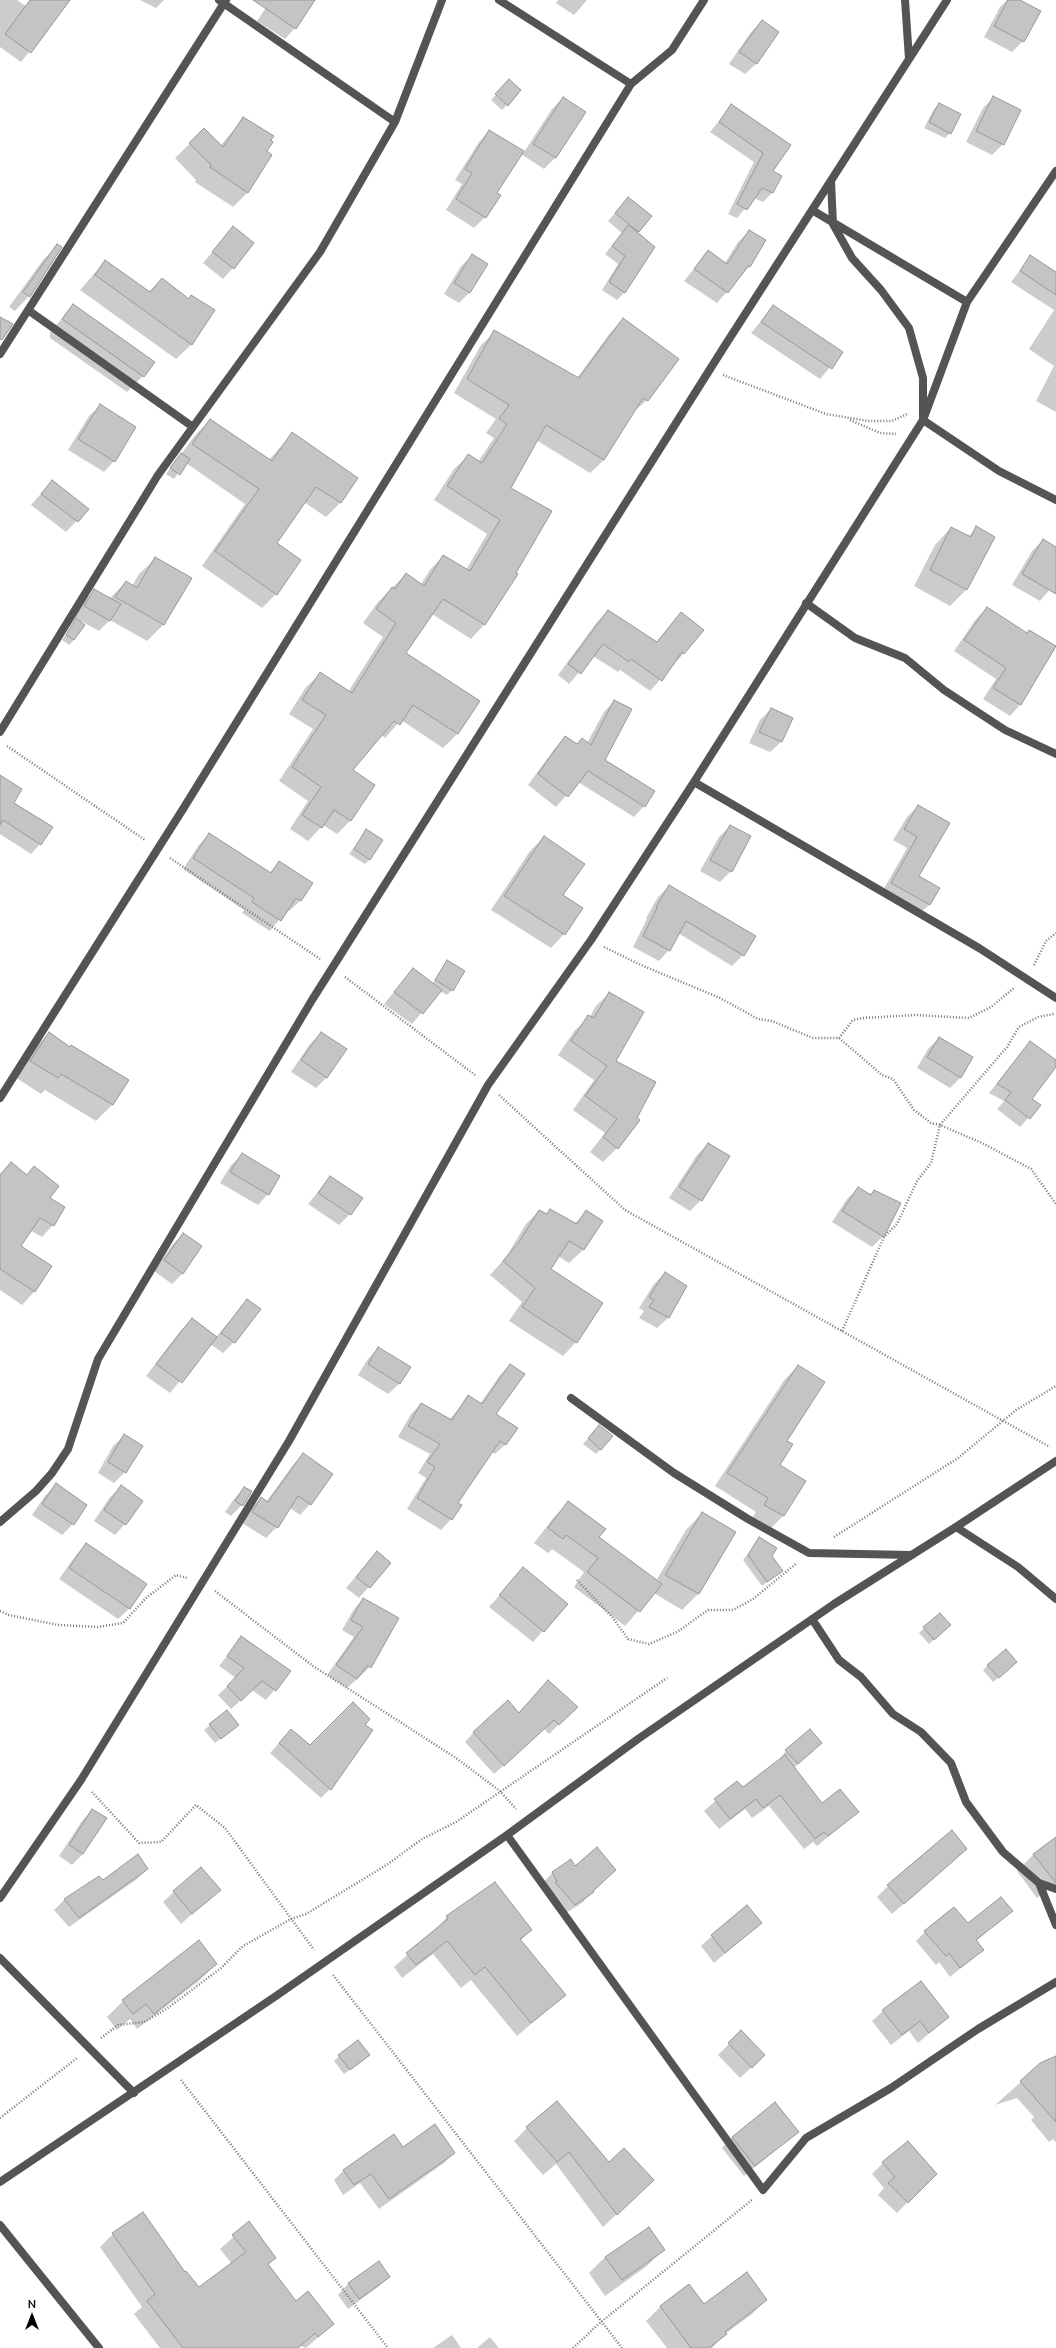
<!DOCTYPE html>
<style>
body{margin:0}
#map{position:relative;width:1056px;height:2348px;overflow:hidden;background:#fff;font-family:Mulish,sans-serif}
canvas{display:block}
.north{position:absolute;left:12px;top:2296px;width:40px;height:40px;-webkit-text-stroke:3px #fff;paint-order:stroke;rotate:0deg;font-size:11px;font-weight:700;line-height:16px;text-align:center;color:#000}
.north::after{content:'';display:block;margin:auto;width:14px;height:18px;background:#000;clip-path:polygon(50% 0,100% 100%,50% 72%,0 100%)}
</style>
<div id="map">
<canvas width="1056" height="2348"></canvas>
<div class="north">N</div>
</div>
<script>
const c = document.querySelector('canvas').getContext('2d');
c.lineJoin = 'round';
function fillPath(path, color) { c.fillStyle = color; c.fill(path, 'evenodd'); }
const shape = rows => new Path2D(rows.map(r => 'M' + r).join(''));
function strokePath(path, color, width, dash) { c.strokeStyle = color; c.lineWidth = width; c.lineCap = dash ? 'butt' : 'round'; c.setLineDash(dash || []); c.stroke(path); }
fillPath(shape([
 [0,0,17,0,52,24,21,62,0,47],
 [140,0,164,0,156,8],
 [271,0,314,0,295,28,285,39,257,21],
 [558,0,587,0,574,15,556,3],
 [1007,0,1018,0,1039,12,1023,41,1012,52,984,37,1000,7],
 [762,21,778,32,756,64,745,74,729,64,751,32],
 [504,86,507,105,502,110,491,100],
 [563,98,585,112,555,158,544,169,521,154,496,193,485,217,474,228,446,210,462,184,455,180,479,142,489,131,524,152,552,109],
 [993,98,1020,111,1003,144,992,155,966,142,983,108],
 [939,104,950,133,945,138,924,128,934,109],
 [732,105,790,145,772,171,781,176,772,193,763,202,754,198,737,218,728,214,754,162,710,132],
 [243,119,265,152,248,192,233,207,195,182,196,180,175,158,204,130,220,146],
 [628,198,651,216,637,233,625,292,617,300,602,290,618,264,605,254,622,233,608,221],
 [233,228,233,268,223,279,203,263],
 [749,231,765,241,749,267,717,303,684,281,708,252,725,263,738,242],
 [57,246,29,296,15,311,9,307,43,260],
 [472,256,470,292,459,303,444,294,461,266],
 [1031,256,1056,272,1056,412,1036,401,1054,366,1029,349,1054,310,1011,282],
 [105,261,149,292,162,279,188,299,191,296,192,344,176,359,80,290],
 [73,306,143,376,127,392,50,338,50,332],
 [773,307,842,353,820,379,751,333],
 [623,319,678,359,647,400,632,413,604,460,590,473,536,440,510,488,515,573,517,574,484,625,471,639,432,614,405,653,478,701,457,734,443,748,401,720,385,738,381,735,351,771,374,785,350,821,337,834,323,825,308,841,290,829,308,801,279,781,313,729,289,714,306,687,320,674,348,692,383,637,363,623,378,602,406,574,421,584,430,570,443,556,466,570,487,534,434,500,454,469,468,456,478,462,494,438,486,433,496,419,454,393,481,345,495,332,577,378,610,333],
 [100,406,114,461,104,472,68,450,89,416],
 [210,420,269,460,292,434,357,478,340,503,326,517,304,502,276,543,276,594,262,608,202,566,245,504,186,463,174,479,166,474,196,434],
 [52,481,88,509,66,532,31,505],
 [951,528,968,537,976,528,994,537,966,590,950,606,914,586,935,545],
 [1043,540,1056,548,1056,582,1040,601,1012,585,1032,551],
 [156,558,191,578,163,625,147,641,110,620,99,631,81,621,74,640,69,645,62,640,77,619,74,617,84,601,95,590,109,599,126,582,132,586,139,574],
 [987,608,1027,634,1029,631,1056,647,1020,705,1010,716,983,699,996,679,954,651,976,619],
 [608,611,656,643,681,613,684,653,650,691,620,670,618,672,593,656,569,684,558,675,597,622],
 [614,701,604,761,644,806,634,817,578,782,556,807,528,785,555,748,565,737,576,745,582,739,587,743,604,712],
 [771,709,792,719,781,742,770,752,749,743,760,720],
 [0,776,13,803,40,844,31,854,0,834],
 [918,806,918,876,938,888,929,905,918,915,881,894,907,848,893,840,907,817],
 [730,826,731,871,720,882,700,871,719,837],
 [366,831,370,859,365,864,349,854],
 [209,834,269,873,279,863,311,884,300,901,289,911,287,910,270,931,242,913,244,910,183,869,199,845],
 [544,837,561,896,564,934,551,948,491,910,530,851],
 [669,886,755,936,743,955,732,966,678,933,669,950,659,961,633,947,647,919,646,918,658,897],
 [447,962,452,990,447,995,440,991,412,1024,384,1004,413,969,432,984],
 [609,993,614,1061,655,1082,617,1148,603,1162,590,1152,605,1133,573,1110,594,1080,558,1055,575,1030,590,1017,595,1007],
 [49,1033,70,1048,128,1080,112,1105,96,1121,45,1090,41,1094,15,1077,33,1050],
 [321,1033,327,1077,316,1088,291,1072,310,1044],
 [939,1038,961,1077,950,1088,917,1068,928,1049],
 [1030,1042,1056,1061,1056,1066,1031,1099,1039,1106,1020,1127,997,1109,1004,1101,989,1093],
 [708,1144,729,1157,701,1200,690,1211,669,1198,697,1155],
 [242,1155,268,1194,258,1205,220,1183,231,1165],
 [11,1163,26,1176,34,1167,48,1198,53,1225,42,1237,30,1230,20,1246,51,1266,33,1293,22,1305,0,1290,0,1174],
 [330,1177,350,1214,339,1225,308,1204],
 [858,1188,869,1195,874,1191,883,1236,872,1247,832,1222,847,1199],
 [550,1210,574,1224,586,1212,601,1221,583,1250,569,1263,558,1256,550,1270,576,1342,563,1356,509,1321,522,1302,490,1275,506,1257,526,1224,539,1211,546,1215],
 [183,1234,183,1273,172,1284,154,1271,172,1245],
 [665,1273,686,1286,668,1318,657,1328,639,1318,644,1311,639,1308,654,1284],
 [247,1300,234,1342,223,1353,210,1344,170,1393,146,1376,181,1330,192,1319,216,1337],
 [378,1348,409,1367,399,1384,388,1394,358,1375,368,1359],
 [510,1365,495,1414,506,1444,495,1454,492,1452,456,1503,451,1519,441,1530,407,1509,426,1478,418,1473,430,1454,398,1437,411,1414,421,1404,449,1420,468,1397,480,1404,500,1375],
 [798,1366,786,1441,778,1465,804,1481,783,1516,770,1529,752,1518,756,1512,715,1486,785,1379],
 [594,1432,601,1449,596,1454,583,1444],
 [124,1436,125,1472,114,1483,98,1473,113,1446],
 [303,1454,310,1504,300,1515,290,1508,277,1527,266,1538,242,1523,250,1509,261,1498,266,1502,293,1465],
 [56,1485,73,1524,62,1535,32,1515,45,1496],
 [121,1487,125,1524,115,1535,94,1521,110,1497],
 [244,1488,250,1492,242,1505,231,1516,225,1512,234,1499],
 [568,1503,598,1537,656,1581,686,1530,702,1513,735,1532,698,1594,682,1610,654,1593,625,1626,574,1587,584,1572,552,1549,548,1553,534,1543,554,1517],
 [760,1538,781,1571,762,1586,743,1560],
 [86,1544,146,1585,129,1609,118,1619,59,1579,76,1555],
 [377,1552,390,1563,359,1598,346,1588],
 [523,1569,566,1604,533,1642,489,1607],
 [363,1599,398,1618,370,1667,347,1688,327,1675,354,1637,342,1630,354,1609],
 [924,1628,944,1630,929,1644,919,1633],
 [241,1638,289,1672,266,1700,252,1690,231,1709,218,1695,236,1678,219,1666],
 [988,1665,1011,1667,993,1682,983,1670],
 [548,1681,577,1707,549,1734,544,1729,494,1774,465,1742,474,1732,518,1713],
 [227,1711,232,1730,215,1743,204,1730],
 [364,1725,330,1789,321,1798,270,1753,291,1730,310,1747],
 [810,1730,821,1743,794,1768,821,1805,858,1812,817,1846,813,1842,804,1849,769,1806,752,1818,745,1809,719,1829,704,1811,737,1782,743,1789,776,1763,786,1751],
 [92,1810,105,1818,83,1854,72,1865,59,1856,82,1821],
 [1056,1838,1056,1884,1037,1898,1017,1871,1033,1855],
 [955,1859,892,1914,877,1897,888,1886],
 [571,1861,575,1867,615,1870,582,1903,563,1915,542,1884,552,1873],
 [200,1868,219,1890,181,1924,163,1902],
 [147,1869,137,1879,69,1927,54,1910,64,1900,98,1877,102,1881],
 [1011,1911,976,1941,983,1950,950,1977,939,1962,936,1965,916,1941,925,1932,968,1925],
 [447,1917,531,1930,520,1941,565,1995,517,2036,471,1980,461,1988,433,1954,402,1978,394,1967,434,1931],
 [760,1923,714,1963,701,1946,712,1936],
 [199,1942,216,1964,200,1980,137,2029,130,2019,117,2030,107,2017,123,2001],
 [883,2011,948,2017,918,2043,909,2031,891,2045,872,2021],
 [741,2032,753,2066,740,2078,718,2055],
 [339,2056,363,2060,344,2074,334,2061],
 [1056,2058,1056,2142,1053,2139,1049,2142,1031,2120,1034,2117,1017,2098,995,2105,1041,2064],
 [527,2128,609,2163,639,2193,603,2227,556,2164,543,2175,514,2141],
 [797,2132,744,2176,722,2148,732,2137],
 [454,2153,444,2163,379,2209,360,2183,343,2195,334,2180,344,2170],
 [883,2163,935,2174,897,2213,878,2195,884,2188,872,2174],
 [249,2223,275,2258,268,2265,296,2302,333,2324,306,2348,301,2346,298,2348,160,2348,134,2314,142,2307,100,2247,113,2234,185,2273,198,2289,232,2264,220,2249],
 [648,2229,663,2250,647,2266,605,2296,589,2273,605,2257],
 [378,2263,389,2277,378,2287,348,2309,338,2295,348,2284],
 [689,2286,704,2306,766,2300,752,2314,725,2334,712,2348,667,2348,646,2321,660,2307],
 [452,2335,461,2348,433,2348],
 [490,2337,499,2348,477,2348]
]), '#0003');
const building = shape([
 [30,0,70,0,31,53,5,34,30,0],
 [253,0,315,0,296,29,253,0],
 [1008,0,1020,0,1041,11,1024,42,994,26,1008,0],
 [762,20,779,32,757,64,739,52,762,20],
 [509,79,521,90,508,106,495,94,509,79],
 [993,96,1021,110,1004,145,976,131,993,96],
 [563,97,586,112,556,158,533,144,563,97],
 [939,103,961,114,951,134,929,122,939,103],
 [731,104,791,145,773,171,782,176,773,193,762,188,747,210,737,204,763,153,719,122,731,104],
 [243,117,274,136,271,140,273,142,267,151,272,155,248,193,210,167,211,165,189,143,204,128,223,147,243,117],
 [489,130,524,151,497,193,501,195,486,218,456,199,472,173,465,169,489,130],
 [628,197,652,216,639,232,629,225,655,247,625,293,609,282,625,256,612,246,629,224,615,213,628,197],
 [233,226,254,243,234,269,212,252,233,226],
 [749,230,766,240,750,267,748,266,728,293,694,269,708,250,727,264,749,230],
 [57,244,62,247,30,297,23,292,57,244],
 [472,254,488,264,470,293,454,283,472,254],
 [1030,255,1056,272,1056,295,1020,271,1030,255],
 [105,260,150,292,162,278,189,299,191,295,215,310,192,345,95,275,105,260],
 [73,304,155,362,144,377,62,319,73,304],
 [773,305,843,352,832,369,761,322,773,305],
 [0,317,13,324,2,340,0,339,0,317],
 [623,318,679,359,648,401,643,398,604,460,546,425,511,488,552,511,516,573,518,574,485,625,443,599,406,653,480,701,458,734,413,705,400,725,394,721,353,770,375,785,351,821,334,810,322,828,302,815,321,787,292,767,326,715,302,700,320,672,352,693,396,623,376,609,392,587,395,589,406,573,424,586,443,555,470,571,500,520,447,486,468,454,482,463,507,424,499,419,509,405,467,379,494,330,579,378,623,318],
 [100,404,136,427,115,462,78,439,100,404],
 [210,419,272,461,292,432,358,478,341,503,316,487,277,543,301,560,277,595,215,551,259,489,192,444,210,419],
 [181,453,190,459,180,475,170,468,181,453],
 [52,480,89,509,78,522,41,494,52,480],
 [976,526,995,537,967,590,930,570,951,527,971,537,976,526],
 [1043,539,1056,547,1056,594,1022,574,1043,539],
 [155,557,192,578,164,625,115,597,126,581,137,588,155,557],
 [94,589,121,604,110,621,84,606,94,589],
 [987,607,1027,633,1029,630,1056,646,1021,705,993,688,1006,668,964,640,987,607],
 [608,610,657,642,681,612,704,630,684,654,682,652,662,681,631,659,629,662,603,644,581,674,568,664,608,610],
 [76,618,85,625,74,640,66,635,76,618],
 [614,700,632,709,605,760,655,791,645,807,588,771,568,797,538,774,565,736,577,744,582,738,591,745,614,700],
 [771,708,793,718,782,742,759,732,771,708],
 [0,775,22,789,14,803,53,827,41,845,3,820,0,825,0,775],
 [918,805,950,823,919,876,940,888,930,905,891,883,917,837,904,829,918,805],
 [730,825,751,836,732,872,710,860,730,825],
 [366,829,383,840,370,860,354,849,366,829],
 [209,833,271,873,279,861,313,883,301,901,296,898,281,921,252,902,254,898,193,858,209,833],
 [544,836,585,864,563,895,583,908,565,935,504,896,544,836],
 [669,885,756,936,744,956,686,921,670,951,643,936,657,908,656,907,669,885],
 [447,960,465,971,453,991,435,980,447,960],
 [413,968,442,990,423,1014,394,992,413,968],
 [609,992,644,1012,616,1061,656,1082,637,1118,640,1120,618,1149,603,1137,617,1119,585,1096,607,1066,571,1041,588,1015,594,1018,609,992],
 [49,1032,70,1047,71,1045,129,1080,113,1105,61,1074,58,1078,30,1061,49,1032],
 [321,1032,347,1049,327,1078,301,1060,321,1032],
 [939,1037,973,1057,961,1078,927,1057,939,1037],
 [1030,1041,1056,1060,1056,1067,1032,1099,1041,1105,1030,1119,1005,1100,1011,1092,997,1084,1030,1041],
 [708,1143,730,1156,702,1201,679,1187,708,1143],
 [242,1153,280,1176,269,1195,230,1172,242,1153],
 [11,1162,27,1175,34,1166,59,1186,50,1198,65,1207,54,1226,40,1218,21,1246,52,1266,35,1292,0,1269,0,1175,11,1162],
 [330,1176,363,1198,351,1215,318,1193,330,1176],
 [858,1187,871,1195,874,1190,901,1203,884,1237,842,1211,858,1187],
 [550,1209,577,1224,586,1210,603,1221,584,1250,569,1241,551,1269,603,1303,577,1343,522,1307,535,1288,503,1261,519,1242,539,1210,547,1214,550,1209],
 [183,1233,202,1246,183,1274,164,1260,183,1233],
 [665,1272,687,1286,669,1318,649,1307,654,1300,649,1297,665,1272],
 [247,1299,261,1309,235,1343,221,1333,247,1299],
 [192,1318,217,1337,182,1383,156,1364,192,1318],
 [378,1347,411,1367,400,1384,368,1364,378,1347],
 [510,1364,525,1374,496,1414,518,1428,506,1445,500,1441,458,1503,462,1505,452,1520,417,1498,435,1467,427,1462,440,1444,408,1426,421,1403,452,1420,468,1395,482,1404,510,1364],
 [798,1365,825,1382,787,1441,793,1444,780,1465,806,1481,784,1516,764,1505,768,1498,727,1473,798,1365],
 [599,1425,613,1436,601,1450,588,1438,599,1425],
 [124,1434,143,1446,126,1473,108,1462,124,1434],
 [303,1453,333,1474,311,1505,298,1496,278,1528,252,1512,261,1497,268,1502,303,1453],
 [56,1483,87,1505,74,1525,42,1504,56,1483],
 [121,1485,143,1501,126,1525,104,1510,121,1485],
 [244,1487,252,1491,243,1506,235,1501,244,1487],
 [568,1501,606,1529,599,1537,662,1584,640,1612,587,1572,598,1558,566,1535,563,1539,548,1528,568,1501],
 [702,1512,736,1532,699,1594,665,1575,702,1512],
 [759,1537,777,1548,772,1556,783,1571,767,1582,748,1555,759,1537],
 [86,1543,147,1584,130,1609,69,1568,86,1543],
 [377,1551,391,1563,370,1588,356,1577,377,1551],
 [523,1567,568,1604,544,1632,499,1595,523,1567],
 [363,1598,399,1618,371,1668,368,1665,357,1679,336,1665,363,1627,351,1620,363,1598],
 [940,1613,951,1625,934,1640,923,1627,940,1613],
 [241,1636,291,1671,276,1691,262,1681,241,1701,227,1686,244,1668,227,1656,241,1636],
 [1006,1649,1017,1662,999,1678,987,1665,1006,1649],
 [548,1680,578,1707,559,1725,554,1720,504,1766,473,1732,508,1700,519,1713,548,1680],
 [353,1702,370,1719,365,1725,373,1730,331,1790,279,1743,291,1729,310,1745,353,1702],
 [227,1710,239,1725,221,1739,209,1724,227,1710],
 [810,1729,822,1743,798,1764,785,1750,810,1729],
 [785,1755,822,1803,840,1789,859,1812,828,1836,824,1832,815,1839,780,1795,763,1808,756,1799,730,1819,714,1799,737,1781,743,1787,785,1755],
 [92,1809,107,1818,83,1854,69,1845,92,1809],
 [952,1830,967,1849,904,1904,887,1885,952,1830],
 [1056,1837,1056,1883,1033,1854,1056,1837],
 [597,1847,616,1870,593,1891,594,1892,575,1905,555,1882,557,1881,552,1872,571,1859,575,1866,597,1847],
 [138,1854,148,1869,79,1918,64,1899,99,1876,103,1880,138,1854],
 [201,1867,221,1890,192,1914,173,1891,201,1867],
 [495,1882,532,1930,520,1939,566,1995,531,2023,485,1967,475,1975,447,1941,416,1965,406,1953,448,1919,446,1916,495,1882],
 [1001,1897,1013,1911,976,1940,984,1950,960,1968,949,1953,946,1956,924,1931,954,1907,968,1923,1001,1897],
 [747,1905,762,1923,725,1953,711,1935,747,1905],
 [199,1940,217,1964,154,2014,146,2004,133,2014,122,2000,199,1940],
 [921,1981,949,2017,929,2033,920,2021,902,2035,882,2010,921,1981],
 [741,2030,765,2055,752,2068,728,2043,741,2030],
 [358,2040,370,2055,350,2070,338,2055,358,2040],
 [1056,2056,1056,2122,1020,2081,1040,2063,1056,2056],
 [557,2101,609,2162,624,2148,654,2180,617,2215,569,2152,557,2162,526,2127,557,2101],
 [775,2102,799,2132,755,2166,732,2137,775,2102],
 [435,2124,455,2153,389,2199,371,2174,354,2185,343,2170,394,2134,403,2147,435,2124],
 [908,2141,937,2174,908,2203,888,2183,895,2177,882,2162,908,2141],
 [143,2212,185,2272,186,2271,199,2287,246,2252,232,2235,249,2221,276,2258,268,2264,296,2301,308,2291,334,2324,318,2337,315,2333,298,2348,183,2348,147,2301,155,2294,112,2233,143,2212],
 [649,2227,665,2250,622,2280,605,2257,649,2227],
 [379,2261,390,2277,359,2299,348,2283,379,2261],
 [747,2272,767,2300,725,2332,727,2334,709,2348,691,2348,660,2306,689,2284,704,2304,747,2272]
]);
fillPath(building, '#c4c4c4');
strokePath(building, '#989898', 1);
strokePath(shape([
 [723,375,826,414,868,421,892,421,907,414],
 [850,420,880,433,896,434],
 [7,746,145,840],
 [170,858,320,959],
 [604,947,641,965,720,998,758,1019,772,1021,813,1038,839,1038,882,1075,893,1079,914,1110,931,1123,940,1125,982,1143,1031,1169,1056,1204],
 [1034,965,1046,941,1056,933],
 [345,977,475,1075],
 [839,1038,853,1020,862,1018,916,1015,969,1018,991,1007,1014,988],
 [499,1095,625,1210,1050,1447],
 [842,1331,884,1237,897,1224,917,1181,931,1163,940,1125,1007,1047,1019,1027,1038,1017,1054,1014],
 [834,1537,958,1458,1016,1410,1056,1386],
 [577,1580,613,1618,628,1639,649,1644,677,1632,708,1610,733,1610,753,1599,797,1563],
 [215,1591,313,1666,456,1758,500,1791,516,1809],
 [0,1611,9,1615,58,1625,98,1627,123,1623,146,1598,176,1575,187,1578],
 [92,1792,139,1843,161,1842,196,1805,225,1828,314,1950],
 [333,1975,622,2348],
 [101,2038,118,2025,144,2022,165,2010,221,1968,243,1946,291,1919,306,1914,388,1864,422,1839,456,1822,667,1678],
 [181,2080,388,2348],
 [0,2118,77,2058],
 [573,2348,601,2322,753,2199]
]), '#767676', 2.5, [1, 2]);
strokePath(shape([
 [219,0,395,122],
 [499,0,631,84],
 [905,0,909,59],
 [831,181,833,224,852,258,881,290,909,328,923,378,923,420,999,471,1056,500],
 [812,210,967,302],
 [28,310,193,427],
 [0,354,226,0],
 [806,603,855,638,905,658,944,690,1005,730,1056,754],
 [0,732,158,475,320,252,395,122,442,0],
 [694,782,979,948,1056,998],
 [0,1098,183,809,631,84,672,50,704,0],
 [571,1398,674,1473,748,1519,809,1553,912,1555],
 [0,1522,36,1491,52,1473,68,1449,98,1359,312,1000,724,347,947,0],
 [956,1527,1018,1567,1056,1599],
 [812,1619,839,1660,861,1677,893,1714,921,1732,951,1763,966,1802,1003,1852,1039,1883,1056,1889],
 [507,1835,763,2190,806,2138,891,2088,978,2029,1056,1982],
 [1039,1883,1056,1925],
 [0,1898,81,1780,289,1441,488,1085,591,940,694,782,923,420,967,302,1056,171],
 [0,1958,134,2093],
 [0,2182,276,1996,507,1835,638,1739,834,1604,956,1527,1056,1461],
 [0,2225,99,2348]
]), '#545454', 8);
</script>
